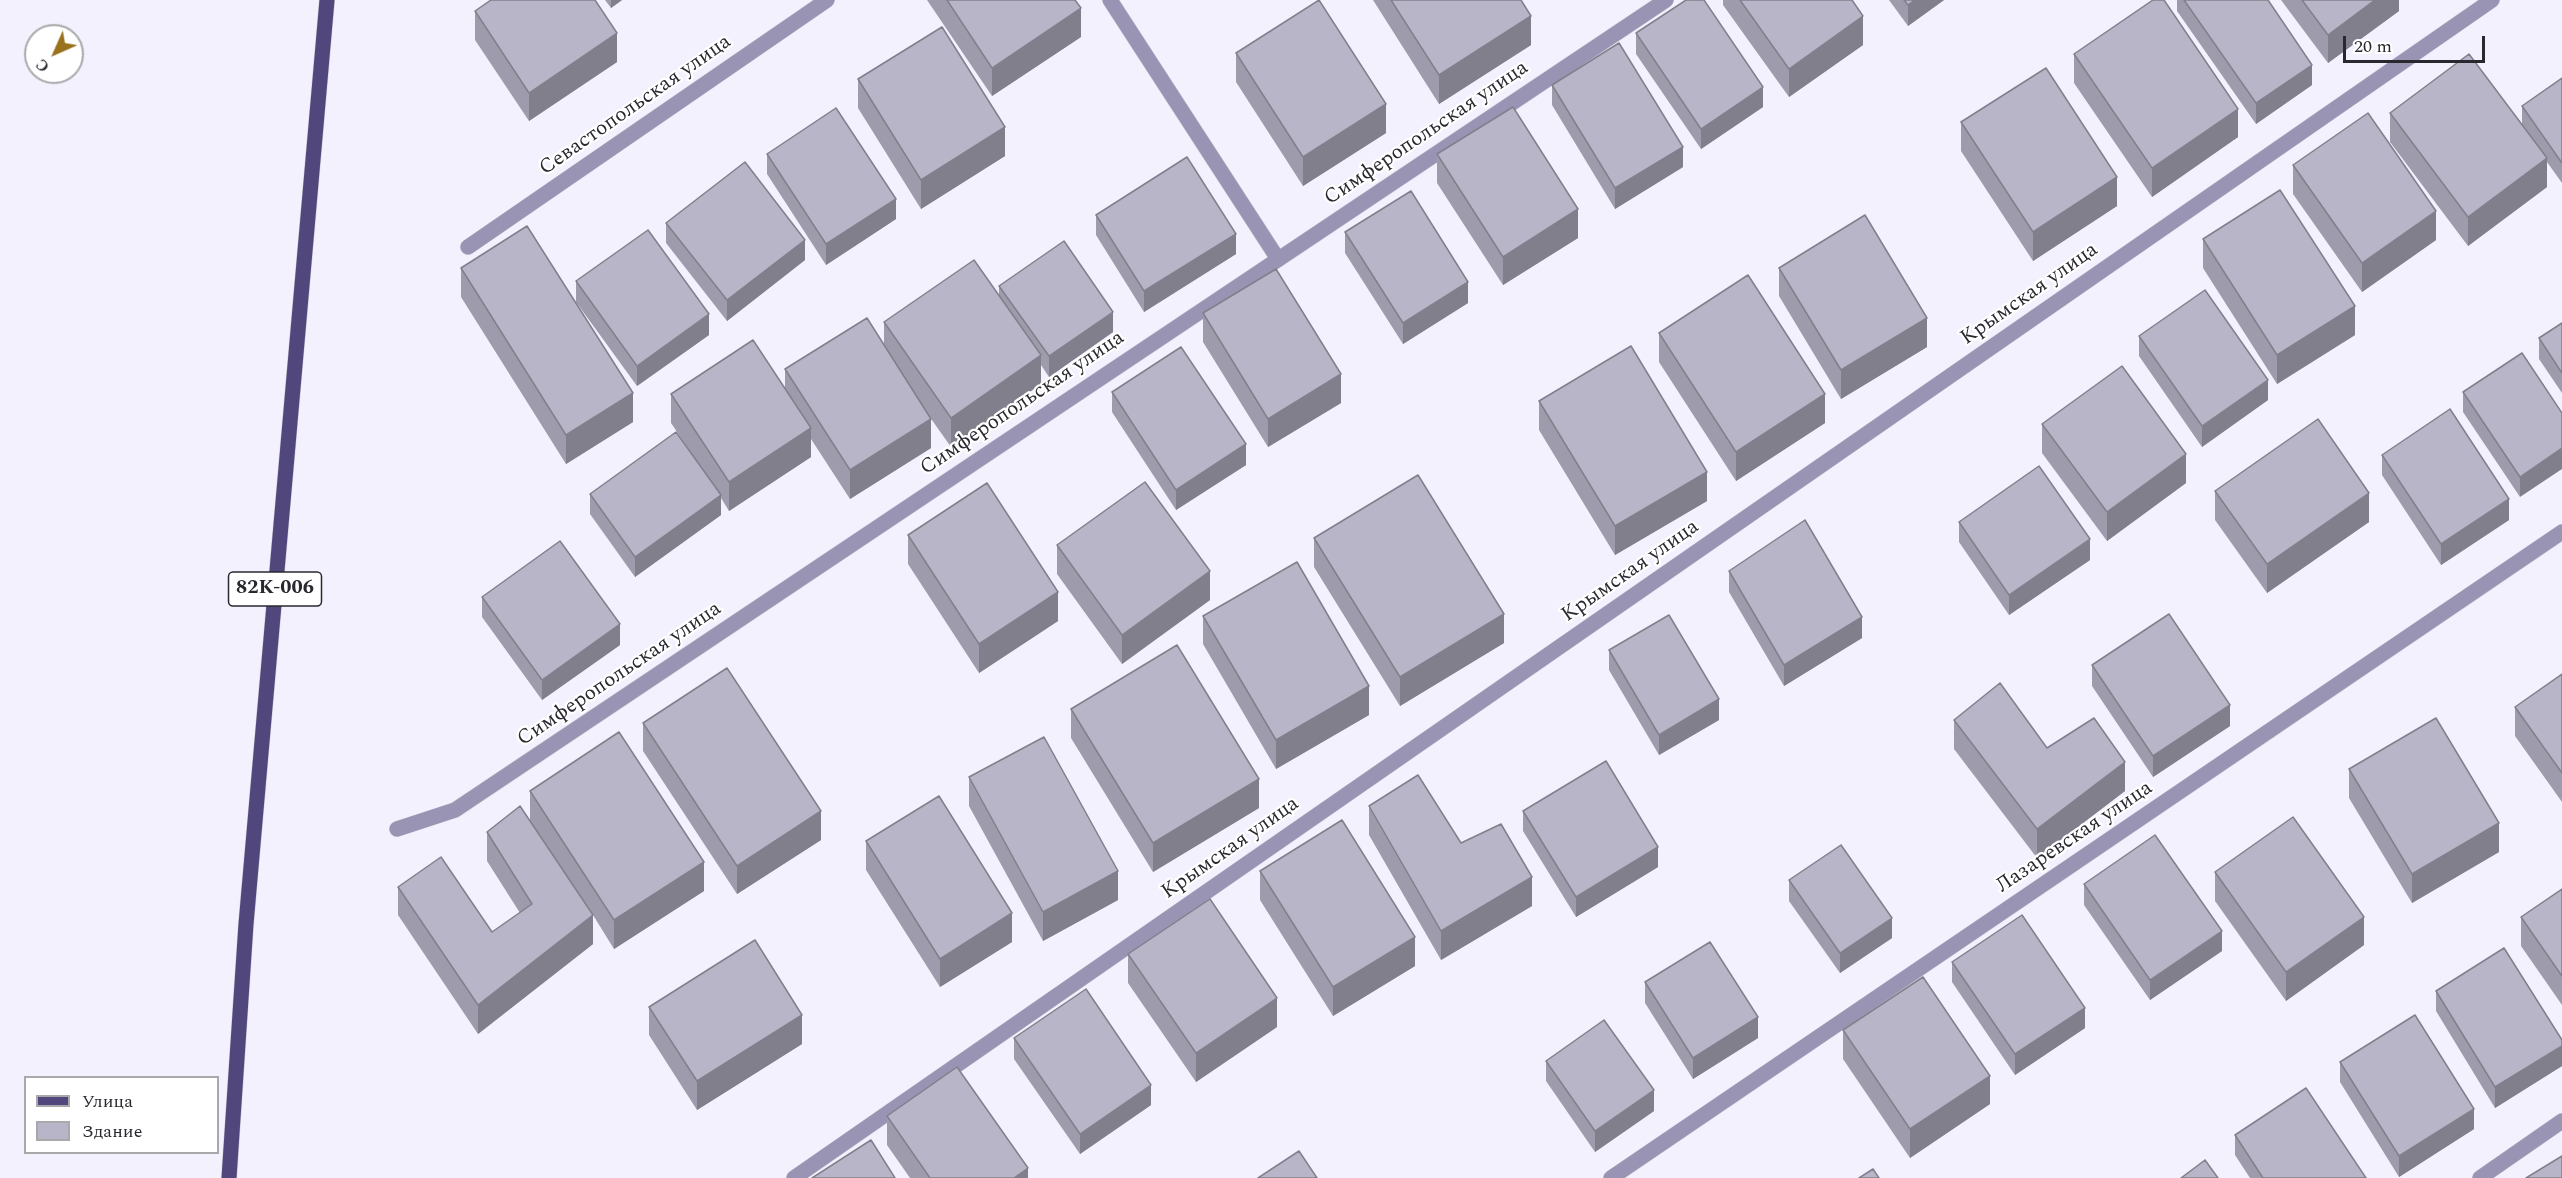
<!DOCTYPE html>
<meta charset="utf-8">
<style>
body{margin:0}
#map{position:relative;width:2562px;height:1178px;overflow:hidden;background:#f2f1fd;font-family:Spectral,serif}
canvas{display:block}
.legend{position:absolute;left:24px;top:1076px;width:195px;height:78px;box-sizing:border-box;background:#fff;border:2px solid #a9a9ac;margin:0;padding:8px 10px;list-style:none;font-size:18px;color:#29282f}
.legend li{display:flex;align-items:center;gap:12px;height:30px}
.legend b{width:30px;border:2px solid #a9a9ac}
.north{position:absolute;left:24px;top:24px;width:60px;height:60px;box-sizing:border-box;background:#fff;border:2px solid #a9a9ac;border-radius:50%;rotate:225deg;font-size:16px;font-weight:700;line-height:24px;text-align:center;color:#29282f}
.north::after{content:'';display:block;margin:auto;width:21px;height:27px;background:#98721d;clip-path:polygon(50% 0,100% 100%,50% 72%,0 100%)}
.scale{position:absolute;left:2343px;top:36px;width:142px;height:27px;box-sizing:border-box;border:3px solid #29282f;border-top:0;padding-left:8px;font-size:18px;line-height:21px;white-space:nowrap;color:#29282f;-webkit-text-stroke:4px #fff;paint-order:stroke}
</style>
<div id="map">
<canvas width="2562" height="1178"></canvas>
<ul class="legend">
<li><b style="height:8px;background:#52477c"></b>Улица</li>
<li><b style="height:16px;background:#b8b5c8"></b>Здание</li>
</ul>
<div class="north">С</div>
<div class="scale">20 m</div>
</div>
<script>
const c = document.querySelector('canvas').getContext('2d');
c.lineJoin = 'round';
const shape = rows => new Path2D(rows.map(r => 'M' + r).join(''));
function strokePath(path, color, width, dash) { c.strokeStyle = color; c.lineWidth = width; c.lineCap = dash ? 'butt' : 'round'; c.setLineDash(dash || []); c.stroke(path); }
function fillPath(path, color) { c.fillStyle = color; c.fill(path, 'evenodd'); }
function write(font, color, halo, rows, align = 'center') {
  c.font = font + ' Spectral,serif'; c.lineWidth = 4.5; c.setLineDash([]); c.textBaseline = 'middle'; c.strokeStyle = halo; c.fillStyle = color; for (const [text, x, y, turn = 0] of rows) {
    c.save(); c.translate(x, y); c.rotate((+turn || 0) * Math.PI / 180); c.textAlign = isNaN(turn) ? turn : align; if (halo) c.strokeText(text, 0, 0); c.fillText(text, 0, 0); c.restore();
  }
}
const minor = shape([
 [1110,0,1278,259],
 [468,247,827,0],
 [397,829,455,810,1666,0],
 [794,1178,2492,0],
 [1611,1178,2562,532],
 [2480,1178,2562,1121]
]);
const primary = shape([
 [229,1178,246,924,327,0]
]);
strokePath(minor, '#cecdd8', 16);
strokePath(primary, '#cecdd8', 16);
strokePath(minor, '#9994b3', 15);
strokePath(primary, '#52477c', 15);
fillPath(shape([
 [605,0,622,0,611,8],
 [927,0,1075,0,1081,37,992,96],
 [1373,0,1521,0,1531,45,1439,104],
 [1723,0,1852,0,1863,45,1789,97,1723,5],
 [1889,0,1944,0,1908,26],
 [2177,0,2268,0,2312,85,2256,124,2177,11],
 [2281,0,2399,0,2399,11,2328,63],
 [475,11,617,62,529,121,475,40],
 [1636,33,1763,107,1701,149,1636,54],
 [1236,53,1386,133,1303,186,1236,82],
 [2074,54,2238,137,2152,197,2074,83],
 [2562,78,2562,183,2547,162,2547,187,2468,246,2390,142,2390,113,2522,125,2522,106],
 [858,79,1005,156,921,209,858,108],
 [1552,85,1683,167,1615,209,1552,105],
 [1961,122,2117,206,2033,261,1961,151],
 [767,154,896,219,826,265,767,174],
 [1437,154,1578,238,1503,285,1437,183],
 [2293,165,2436,240,2362,292,2293,194],
 [1096,215,1236,254,1144,312,1096,235],
 [666,223,805,260,727,321,666,243],
 [1345,232,1468,303,1403,344,1345,253],
 [2203,239,2355,335,2277,384,2203,268],
 [461,268,633,422,566,464,461,297],
 [1779,268,1927,347,1841,399,1779,296],
 [576,281,709,335,637,386,576,302],
 [999,286,1113,332,1049,377,1041,365,1041,384,951,447,922,406,931,448,850,499,811,439,811,457,729,511,721,498,721,515,635,577,590,514,590,494,692,454,671,423,671,394,785,389,785,369,884,345,884,322,999,296],
 [1203,313,1341,403,1268,447,1203,342],
 [2562,323,2562,393,2539,359,2539,338],
 [1659,333,1825,423,1736,481,1659,362],
 [2139,336,2268,400,2202,447,2139,356],
 [2522,353,2520,497,2463,412,2463,392],
 [1112,392,1246,465,1176,510,1112,412],
 [1539,401,1707,501,1615,555,1539,430],
 [2042,424,2186,483,2107,541,2042,453],
 [2382,455,2509,520,2441,565,2382,475],
 [2215,491,2369,522,2267,593,2215,520],
 [1959,522,2090,560,2009,615,1959,542],
 [908,535,1058,621,979,673,908,564],
 [1314,538,1504,643,1400,706,1314,567],
 [1057,545,1210,600,1122,664,1057,574],
 [1729,571,1862,638,1784,686,1729,592],
 [482,597,620,645,542,700,482,617],
 [1203,616,1369,715,1276,769,1203,644],
 [1609,650,1719,720,1659,755,1609,670],
 [2092,665,2230,726,2153,777,2092,686],
 [2562,674,2562,802,2515,736,2515,707],
 [1071,709,1259,808,1153,872,1071,738],
 [1954,720,2047,748,2125,791,2037,858,1954,749],
 [643,723,821,840,737,894,643,751],
 [2349,769,2499,852,2412,903,2349,798],
 [969,777,1118,900,1043,941,969,806],
 [530,791,704,891,614,949,593,915,593,944,478,1034,398,915,398,887,492,932,520,913,487,861,487,832,530,820],
 [1369,806,1461,843,1532,906,1441,960,1369,835],
 [1523,811,1658,867,1576,917,1523,831],
 [866,841,1012,942,940,987,866,870],
 [1260,871,1415,966,1333,1016,1260,900],
 [2215,872,2364,945,2286,1001,2215,901],
 [1789,880,1892,938,1840,973,1789,901],
 [2084,884,2222,951,2150,1000,2084,905],
 [2562,889,2562,1005,2521,946,2521,917],
 [1128,954,1277,1027,1196,1082,1128,983],
 [1952,962,2085,1028,2015,1075,1952,982],
 [1645,982,1758,1038,1693,1079,1645,1003],
 [2436,991,2562,1040,2562,1066,2495,1108,2436,1011],
 [649,1007,802,1044,697,1110,649,1035],
 [1843,1030,1990,1104,1910,1158,1843,1059],
 [1014,1038,1151,1105,1080,1154,1014,1059],
 [1546,1061,1654,1111,1595,1152,1546,1081],
 [2340,1062,2474,1129,2399,1177,2340,1082],
 [887,1116,1028,1178,910,1178,887,1145],
 [2235,1135,2366,1178,2250,1178,2235,1155]
]), '#9e9cac');
fillPath(shape([
 [611,0,622,0,611,8],
 [1915,0,1944,0,1908,26,1908,5],
 [2375,0,2399,0,2399,11,2328,63,2328,35],
 [1081,8,1081,37,992,96,992,68],
 [1531,16,1531,45,1439,104,1439,75],
 [1863,16,1863,45,1789,97,1789,69],
 [617,33,617,62,529,121,529,93],
 [2312,65,2312,85,2256,124,2256,103],
 [1763,87,1763,107,1701,149,1701,129],
 [1386,104,1386,133,1303,186,1303,157],
 [2238,109,2238,137,2152,197,2152,168],
 [1005,127,1005,156,921,209,921,180],
 [1683,147,1683,167,1615,209,1615,188],
 [2547,158,2547,187,2468,246,2468,217],
 [2117,177,2117,206,2033,261,2033,232],
 [896,199,896,219,826,265,826,244],
 [1578,209,1578,238,1503,285,1503,257],
 [2436,211,2436,240,2362,292,2362,263],
 [1236,234,1236,254,1144,312,1144,291],
 [805,240,805,260,727,321,727,300],
 [1468,282,1468,303,1403,344,1403,323],
 [2355,306,2355,335,2277,384,2277,355],
 [1113,312,1113,332,1049,377,1049,356],
 [709,314,709,335,637,386,637,366],
 [1927,318,1927,347,1841,399,1841,370],
 [1041,355,1041,384,951,447,951,418],
 [1341,374,1341,403,1268,447,1268,419],
 [2268,380,2268,400,2202,447,2202,426],
 [633,393,633,422,566,464,566,435],
 [1825,394,1825,423,1736,481,1736,452],
 [931,419,931,448,850,499,850,470],
 [811,428,811,457,729,511,729,482],
 [1246,444,1246,465,1176,510,1176,490],
 [2562,448,2562,469,2520,497,2520,477],
 [2186,454,2186,483,2107,541,2107,512],
 [1707,472,1707,501,1615,555,1615,526],
 [2369,493,2369,522,2267,593,2267,564],
 [721,495,721,515,635,577,635,557],
 [2509,499,2509,520,2441,565,2441,544],
 [2090,539,2090,560,2009,615,2009,595],
 [1210,571,1210,600,1122,664,1122,635],
 [1058,592,1058,621,979,673,979,644],
 [1504,614,1504,643,1400,706,1400,677],
 [1862,617,1862,638,1784,686,1784,665],
 [620,624,620,645,542,700,542,680],
 [1369,686,1369,715,1276,769,1276,740],
 [1719,699,1719,720,1659,755,1659,735],
 [2230,705,2230,726,2153,777,2153,756],
 [2125,762,2125,791,2037,858,2037,829],
 [1259,779,1259,808,1153,872,1153,843],
 [821,811,821,840,737,894,737,866],
 [2499,823,2499,852,2412,903,2412,874],
 [1658,847,1658,867,1576,917,1576,897],
 [704,862,704,891,614,949,614,920],
 [1118,871,1118,900,1043,941,1043,912],
 [1532,877,1532,906,1441,960,1441,931],
 [1012,913,1012,942,940,987,940,959],
 [593,915,593,944,478,1034,478,1005],
 [2364,917,2364,945,2286,1001,2286,972],
 [1892,918,1892,938,1840,973,1840,953],
 [2222,931,2222,951,2150,1000,2150,980],
 [1415,937,1415,966,1333,1016,1333,987],
 [1277,998,1277,1027,1196,1082,1196,1053],
 [2085,1008,2085,1028,2015,1075,2015,1054],
 [802,1015,802,1044,697,1110,697,1081],
 [1758,1017,1758,1038,1693,1079,1693,1058],
 [2562,1046,2562,1066,2495,1108,2495,1087],
 [1990,1076,1990,1104,1910,1158,1910,1129],
 [1151,1085,1151,1105,1080,1154,1080,1134],
 [1654,1090,1654,1111,1595,1152,1595,1131],
 [2474,1109,2474,1129,2399,1177,2399,1156],
 [1028,1168,1028,1178,1014,1178]
]), '#817f8c');
const building = shape([
 [491,0,595,0,617,33,529,93,475,11,491,0],
 [947,0,1075,0,1081,8,992,68,947,0],
 [1319,0,1386,104,1303,157,1236,53,1319,0],
 [1391,0,1521,0,1531,16,1439,75,1391,0],
 [1686,0,1704,0,1763,87,1701,129,1636,33,1686,0],
 [1740,0,1852,0,1863,16,1789,69,1740,0],
 [1904,0,1915,0,1908,5,1904,0],
 [2153,0,2164,0,2238,109,2152,168,2074,54,2153,0],
 [2184,0,2268,0,2312,65,2256,103,2184,0],
 [2302,0,2375,0,2328,35,2302,0],
 [942,27,1005,127,921,180,858,79,942,27],
 [1619,43,1683,147,1615,188,1552,85,1619,43],
 [2469,54,2547,158,2468,217,2390,113,2469,54],
 [2046,68,2117,177,2033,232,1961,122,2046,68],
 [2562,78,2562,163,2522,106,2562,78],
 [1513,107,1578,209,1503,257,1437,154,1513,107],
 [836,108,896,199,826,244,767,154,836,108],
 [2368,113,2436,211,2362,263,2293,165,2368,113],
 [1187,157,1236,234,1144,291,1096,215,1187,157],
 [745,162,805,240,727,300,666,223,745,162],
 [2280,190,2355,306,2277,355,2203,239,2280,190],
 [1411,191,1468,282,1403,323,1345,232,1411,191],
 [1865,215,1927,318,1841,370,1779,268,1865,215],
 [527,226,633,393,566,435,461,268,527,226],
 [648,230,709,314,637,366,576,281,648,230],
 [1064,241,1113,312,1049,356,999,286,1064,241],
 [974,260,1041,355,951,418,884,322,974,260],
 [1276,269,1341,374,1268,419,1203,313,1276,269],
 [1748,275,1825,394,1736,452,1659,333,1748,275],
 [2205,290,2268,380,2202,426,2139,336,2205,290],
 [867,318,931,419,850,470,785,369,867,318],
 [2562,323,2562,373,2539,338,2562,323],
 [753,340,811,428,729,482,671,394,753,340],
 [1631,346,1707,472,1615,526,1539,401,1631,346],
 [1181,347,1246,444,1176,490,1112,392,1181,347],
 [2522,353,2562,413,2562,448,2520,477,2463,392,2522,353],
 [2122,366,2186,454,2107,512,2042,424,2122,366],
 [2450,409,2509,499,2441,544,2382,455,2450,409],
 [2318,419,2369,493,2267,564,2215,491,2318,419],
 [676,432,721,495,635,557,590,494,676,432],
 [2039,466,2090,539,2009,595,1959,522,2039,466],
 [1418,475,1504,614,1400,677,1314,538,1418,475],
 [1145,482,1210,571,1122,635,1057,545,1145,482],
 [987,483,1058,592,979,644,908,535,987,483],
 [1805,520,1862,617,1784,665,1729,571,1805,520],
 [560,541,620,624,542,680,482,597,560,541],
 [1297,562,1369,686,1276,740,1203,616,1297,562],
 [2169,614,2230,705,2153,756,2092,665,2169,614],
 [1669,615,1719,699,1659,735,1609,650,1669,615],
 [1177,645,1259,779,1153,843,1071,709,1177,645],
 [727,668,821,811,737,866,643,723,727,668],
 [2562,674,2562,773,2515,707,2562,674],
 [2000,683,2047,748,2094,718,2125,762,2037,829,1954,720,2000,683],
 [2436,718,2499,823,2412,874,2349,769,2436,718],
 [619,732,704,862,614,920,530,791,619,732],
 [1044,737,1118,871,1043,912,969,777,1044,737],
 [1606,761,1658,847,1576,897,1523,811,1606,761],
 [1418,775,1461,843,1501,824,1532,877,1441,931,1369,806,1418,775],
 [939,796,1012,913,940,959,866,841,939,796],
 [520,806,593,915,478,1005,398,887,441,857,492,932,532,904,487,832,520,806],
 [2293,817,2364,917,2286,972,2215,872,2293,817],
 [1342,820,1415,937,1333,987,1260,871,1342,820],
 [2155,835,2222,931,2150,980,2084,884,2155,835],
 [1841,845,1892,918,1840,953,1789,880,1841,845],
 [2562,889,2562,976,2521,917,2562,889],
 [1210,899,1277,998,1196,1053,1128,954,1210,899],
 [2022,915,2085,1008,2015,1054,1952,962,2022,915],
 [755,940,802,1015,697,1081,649,1007,755,940],
 [1710,942,1758,1017,1693,1058,1645,982,1710,942],
 [2504,948,2562,1040,2562,1046,2495,1087,2436,991,2504,948],
 [1923,977,1990,1076,1910,1129,1843,1030,1923,977],
 [1086,989,1151,1085,1080,1134,1014,1038,1086,989],
 [2415,1015,2474,1109,2399,1156,2340,1062,2415,1015],
 [1604,1020,1654,1090,1595,1131,1546,1061,1604,1020],
 [957,1067,1028,1168,1014,1178,930,1178,887,1116,957,1067],
 [2306,1088,2366,1178,2263,1178,2235,1135,2306,1088],
 [871,1140,895,1178,812,1178,871,1140],
 [1299,1151,1317,1178,1258,1178,1299,1151],
 [2562,1156,2562,1178,2526,1178,2562,1156],
 [2205,1160,2218,1178,2181,1178,2205,1160],
 [1873,1169,1879,1178,1859,1178,1873,1169]
]);
fillPath(building, '#b8b5c8');
strokePath(building, '#817f8c', 1.5);
for (const [x, y, w] of [
 [275,589,93]
]) { const box = new Path2D(); box.roundRect(x - w / 2, y - 17, w, 34, 4.5); c.fillStyle = '#fff'; c.fill(box); strokePath(box, '#29282f', 1.5); }
write('bold 20px', '#29282f', null, [
 ["82К-006",275,589]
]);
write('21px', '#29282f', '#fff', [
 ["Севастопольская улица",636,106,-35],
 ["Симферопольская улица",1427,134,-34],
 ["Крымская улица",2030,295,-35],
 ["Симферопольская улица",1023,404,-34],
 ["Крымская улица",1631,572,-35],
 ["Симферопольская улица",620,675,-34],
 ["Лазаревская улица",2075,838,-34],
 ["Крымская улица",1231,849,-35]
]);
</script>
